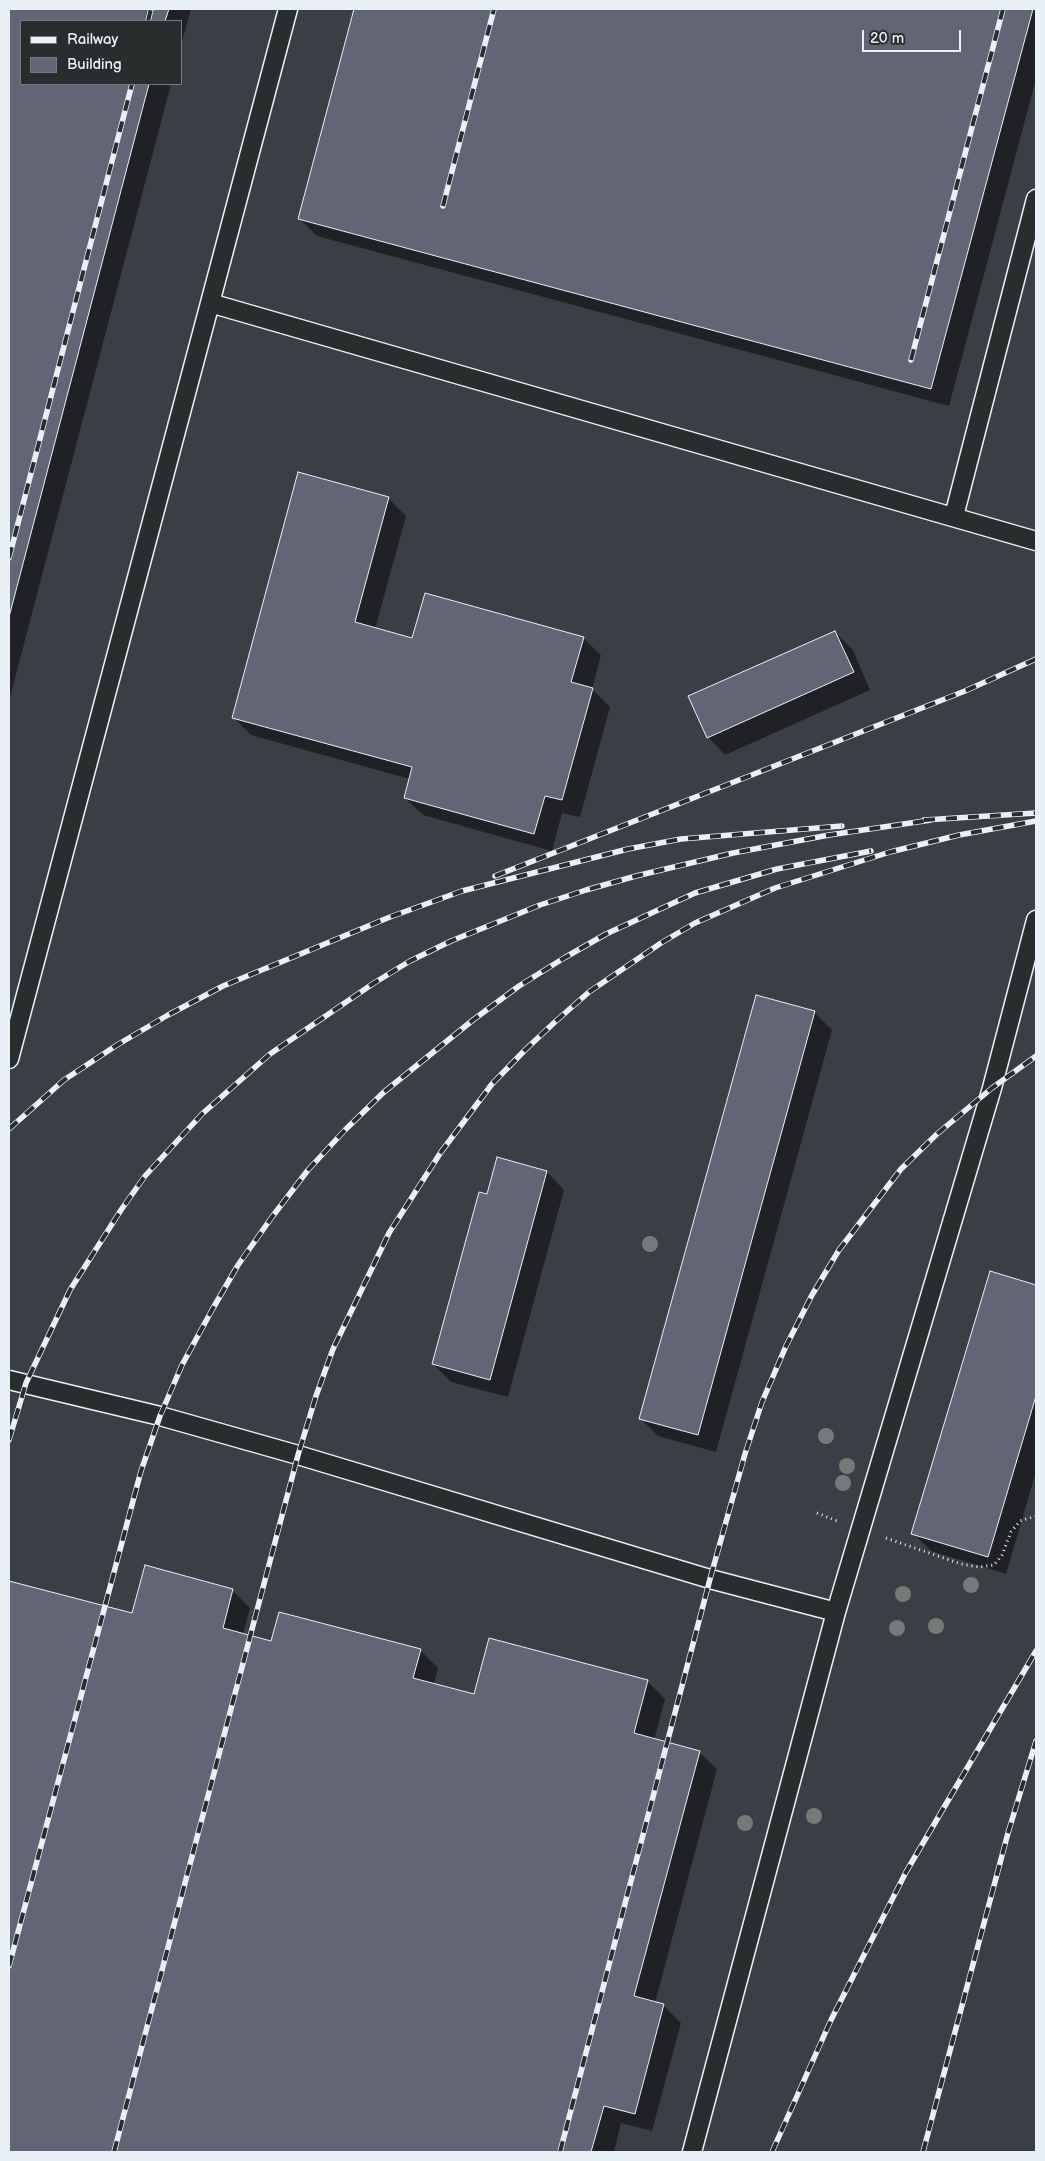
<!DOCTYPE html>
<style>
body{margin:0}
#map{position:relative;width:1045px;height:2161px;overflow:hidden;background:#2a2d2e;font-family:"Balsamiq Sans",sans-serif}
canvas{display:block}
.frame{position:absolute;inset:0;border:10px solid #e8f1f8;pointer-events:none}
.legend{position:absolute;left:20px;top:20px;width:162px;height:65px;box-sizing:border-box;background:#2a2d2e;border:1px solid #767b7f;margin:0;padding:6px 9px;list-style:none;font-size:15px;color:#e8f1f8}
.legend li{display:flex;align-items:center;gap:10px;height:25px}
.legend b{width:25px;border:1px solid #767b7f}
.scale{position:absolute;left:862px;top:30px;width:99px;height:22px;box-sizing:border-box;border:2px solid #e8f1f8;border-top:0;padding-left:6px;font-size:15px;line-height:18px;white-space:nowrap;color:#e8f1f8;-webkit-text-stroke:4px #2a2d2e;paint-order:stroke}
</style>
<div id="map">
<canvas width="1045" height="2161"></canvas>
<div class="frame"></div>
<ul class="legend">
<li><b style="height:6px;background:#e8f1f8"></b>Railway</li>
<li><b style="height:14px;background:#636577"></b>Building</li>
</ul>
<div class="scale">20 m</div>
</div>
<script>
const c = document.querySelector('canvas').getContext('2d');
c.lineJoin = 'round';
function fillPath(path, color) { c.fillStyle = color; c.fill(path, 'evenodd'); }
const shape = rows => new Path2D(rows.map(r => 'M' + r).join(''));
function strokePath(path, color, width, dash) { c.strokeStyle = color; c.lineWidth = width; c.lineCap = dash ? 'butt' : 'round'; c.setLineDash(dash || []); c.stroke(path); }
fillPath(shape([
 [9,9,1036,9,1036,2152,9,2152],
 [21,21,181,21,181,84,21,84]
]), '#3b3e44');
fillPath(shape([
 [9,9,191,9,181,45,181,21,21,21,21,84,171,84,9,701],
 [355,9,1036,9,1036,79,949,406,317,236,299,218],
 [388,498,406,516,375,629,413,639,583,638,601,655,592,689,610,707,580,817,562,813,552,851,423,815,405,798,410,779,251,735,233,717],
 [835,632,853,650,870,690,725,755,708,737],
 [814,1012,832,1030,716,1452,658,1436,640,1418],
 [547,1172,564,1190,508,1397,451,1382,433,1364],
 [991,1272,1036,1286,1036,1472,1006,1574,931,1551,913,1533],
 [9,1582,132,1615,232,1590,250,1608,243,1635,272,1642,420,1650,438,1668,434,1684,475,1696,647,1681,665,1699,654,1740,699,1752,717,1769,655,2003,663,2005,681,2023,652,2131,621,2123,614,2152,9,2152]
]), '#0007');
const building = shape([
 [9,9,169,9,165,21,21,21,21,84,149,84,9,617,9,9],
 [354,9,1033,9,931,389,298,219,354,9],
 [298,472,389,497,355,622,412,638,425,593,584,637,571,682,593,688,562,800,545,796,534,834,404,798,412,767,232,718,298,472],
 [835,631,854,672,707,738,688,696,835,631],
 [756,995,815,1011,698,1435,639,1419,756,995],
 [497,1157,547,1171,490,1380,432,1364,479,1192,487,1194,497,1157],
 [990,1271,1036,1285,1036,1396,988,1557,911,1534,990,1271],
 [145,1565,233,1589,223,1628,271,1641,279,1612,421,1649,413,1678,474,1694,489,1638,648,1680,634,1733,700,1751,634,1996,664,2004,635,2114,604,2106,591,2152,9,2152,9,1581,132,1613,145,1565]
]);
fillPath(building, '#636577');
strokePath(building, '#e8f1f8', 1);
const lane = shape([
 [210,303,288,9],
 [954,516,1036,199],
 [9,1059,210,303,1036,541],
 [9,1380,160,1416,298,1455,710,1579,836,1612],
 [692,2152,836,1612,992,1088,1036,920]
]);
strokePath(lane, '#e8f1f8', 21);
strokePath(shape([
 [817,1513,837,1521],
 [886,1538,961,1564,979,1567,994,1565,1002,1555,1011,1532,1020,1521,1036,1516]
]), '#e8f1f8', 3, [1, 4]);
strokePath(lane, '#2a2d2e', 18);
const rail = shape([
 [148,21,151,9],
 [443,206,494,9],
 [911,360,1003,9],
 [9,558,132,84],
 [924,820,1036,813],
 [495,876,965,691,1036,659],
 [9,1129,64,1080,117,1045,168,1015,223,986,390,917,462,891,628,849,681,839,842,826],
 [9,1440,26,1383,70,1290,121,1210,145,1176,202,1114,270,1054,374,983,410,961,451,941,540,905,586,890,636,876,733,853,829,835,931,820],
 [9,1966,141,1471,160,1416,182,1365,212,1310,238,1265,272,1217,308,1170,345,1130,384,1092,473,1020,519,986,564,958,606,934,695,893,777,869,871,851],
 [114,2152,298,1455,316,1396,333,1349,389,1233,441,1152,492,1084,525,1050,556,1021,589,992,661,943,695,923,775,888,890,852,959,835,1036,821],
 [560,2152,710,1579,745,1454,762,1402,786,1346,812,1295,839,1250,901,1169,937,1134,992,1088,1036,1056],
 [772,2152,831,2020,906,1872,1036,1651],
 [923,2152,1008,1833,1036,1741]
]);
strokePath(rail, '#e8f1f8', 5.5);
strokePath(rail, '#2a2d2e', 4, [11]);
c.fillStyle = '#737b79';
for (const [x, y] of [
 [650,1244],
 [826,1436],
 [847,1466],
 [843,1483],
 [971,1585],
 [903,1594],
 [936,1626],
 [897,1628],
 [814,1816],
 [745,1823]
]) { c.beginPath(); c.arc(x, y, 8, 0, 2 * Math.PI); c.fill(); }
</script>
